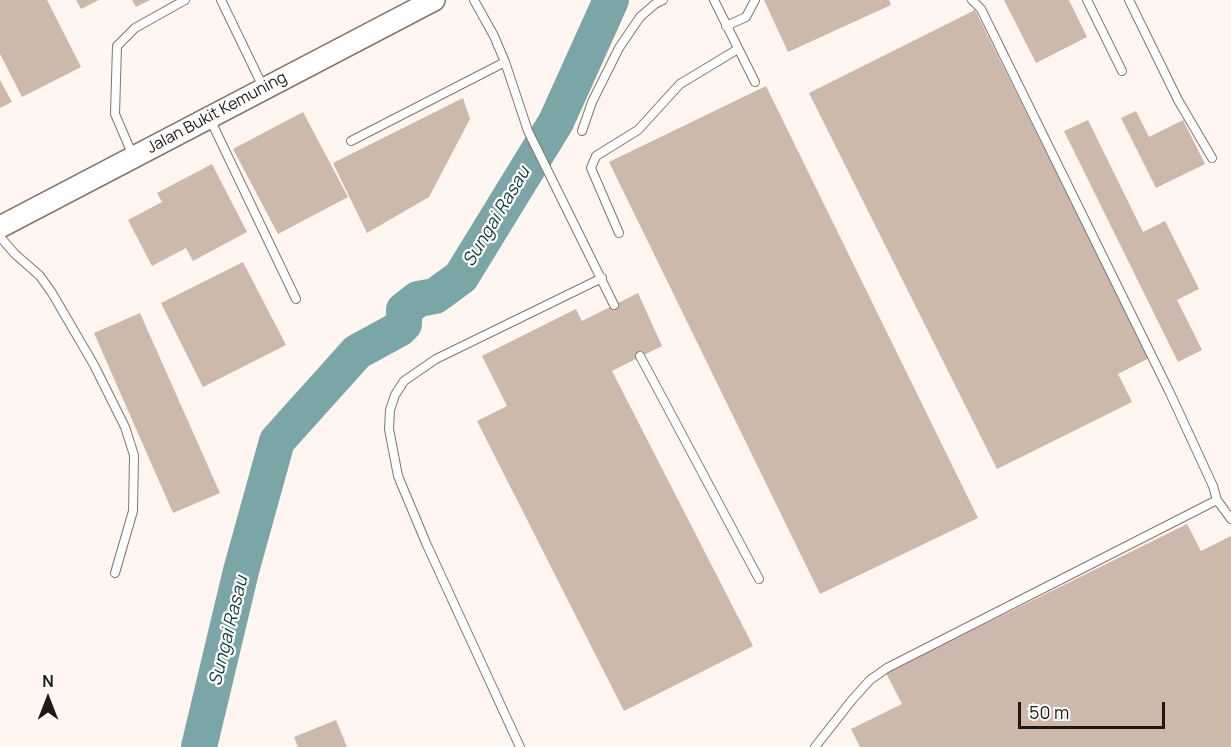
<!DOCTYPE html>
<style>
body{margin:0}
#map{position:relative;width:1231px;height:747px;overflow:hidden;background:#fff6f1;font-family:Manrope,sans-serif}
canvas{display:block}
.north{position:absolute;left:18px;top:669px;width:60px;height:60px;-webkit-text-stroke:4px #fff;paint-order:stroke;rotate:0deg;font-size:16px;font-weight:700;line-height:24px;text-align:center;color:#201814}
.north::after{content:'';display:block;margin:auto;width:21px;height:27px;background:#201814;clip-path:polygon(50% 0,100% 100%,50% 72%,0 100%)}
.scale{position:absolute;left:1018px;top:702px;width:147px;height:27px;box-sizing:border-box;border:3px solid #201814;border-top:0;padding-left:8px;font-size:18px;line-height:21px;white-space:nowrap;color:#201814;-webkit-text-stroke:4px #fff;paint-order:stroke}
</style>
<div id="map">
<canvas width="1231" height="747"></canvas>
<div class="north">N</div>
<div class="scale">50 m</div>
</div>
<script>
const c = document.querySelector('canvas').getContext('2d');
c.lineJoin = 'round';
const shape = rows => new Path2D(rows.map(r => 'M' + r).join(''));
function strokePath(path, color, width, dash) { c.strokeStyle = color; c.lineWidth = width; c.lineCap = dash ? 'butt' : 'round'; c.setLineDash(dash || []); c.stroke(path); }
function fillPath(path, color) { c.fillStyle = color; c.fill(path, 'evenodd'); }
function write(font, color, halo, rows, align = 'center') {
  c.font = font + ' Manrope,sans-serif'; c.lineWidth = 4.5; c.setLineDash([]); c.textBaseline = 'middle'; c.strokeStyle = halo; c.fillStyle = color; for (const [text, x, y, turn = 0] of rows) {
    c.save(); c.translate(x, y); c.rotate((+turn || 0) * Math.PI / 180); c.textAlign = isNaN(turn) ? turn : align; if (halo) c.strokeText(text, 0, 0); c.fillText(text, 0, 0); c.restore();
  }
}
strokePath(shape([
 [199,747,241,571,277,441,357,352,399,329,404,324,404,310,418,299,435,296,461,277,556,122,611,0]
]), '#7ba6a7', 36);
fillPath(shape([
 [0,0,47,0,81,67,22,97,0,54],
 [76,0,99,0,81,9],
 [132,0,150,0,136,7],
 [764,0,889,0,891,5,788,52],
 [1004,0,1069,0,1087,37,1036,63],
 [975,10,1149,358,1118,374,1132,402,997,469,809,93],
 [0,80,12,102,0,108],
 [766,86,978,518,820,594,609,162],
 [463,98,470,119,429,197,367,233,333,163],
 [1136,111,1149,137,1183,120,1205,164,1156,188,1121,118],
 [303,112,348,197,278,234,233,149],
 [1088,120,1143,232,1165,221,1199,289,1177,300,1202,350,1178,362,1064,131],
 [212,164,247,232,193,261,186,248,152,266,128,220,162,202,157,193],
 [243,262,286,345,203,387,161,303],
 [638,293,662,346,612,371,753,646,624,711,477,421,507,406,482,356,576,309,582,321],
 [140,313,220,493,173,513,94,333],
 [1187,524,1201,551,1231,536,1231,747,860,747,851,729,902,704,886,673],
 [336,720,347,747,298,747,294,737]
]), '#cdb8ac');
const service = shape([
 [221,0,263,87],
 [474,0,494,36,505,62,528,131,614,305],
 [714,0,755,82],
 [1087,0,1122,71],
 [1129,0,1178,100,1212,158],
 [726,26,746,17,755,0],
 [210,119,296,299],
 [582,131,592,102,619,48,640,17,655,4,663,0],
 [351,141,505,62],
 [133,156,115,114,117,46,135,28,185,0],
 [619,233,591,168,596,156,638,130,680,84,738,49],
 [0,237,15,254,40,276,52,293,94,365,125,427,134,455,133,511,115,573],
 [640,356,759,579],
 [1217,500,1231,519],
 [520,747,426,543,398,476,389,429,390,410,395,395,404,381,436,359,602,278],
 [815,747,852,700,870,680,887,668,1217,500,1213,486,1170,393,981,9,972,0]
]);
const secondary = shape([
 [0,227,434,0]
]);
strokePath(service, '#877468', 10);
strokePath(secondary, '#877468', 24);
strokePath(service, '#fff', 8);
strokePath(secondary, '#fff', 21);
write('16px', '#201814', '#fff', [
 ["Jalan Bukit Kemuning",217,113,-28]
]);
write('italic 18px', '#143d3e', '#fff', [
 ["Sungai Rasau",497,217,-59],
 ["Sungai Rasau",229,631,-76]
]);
</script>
